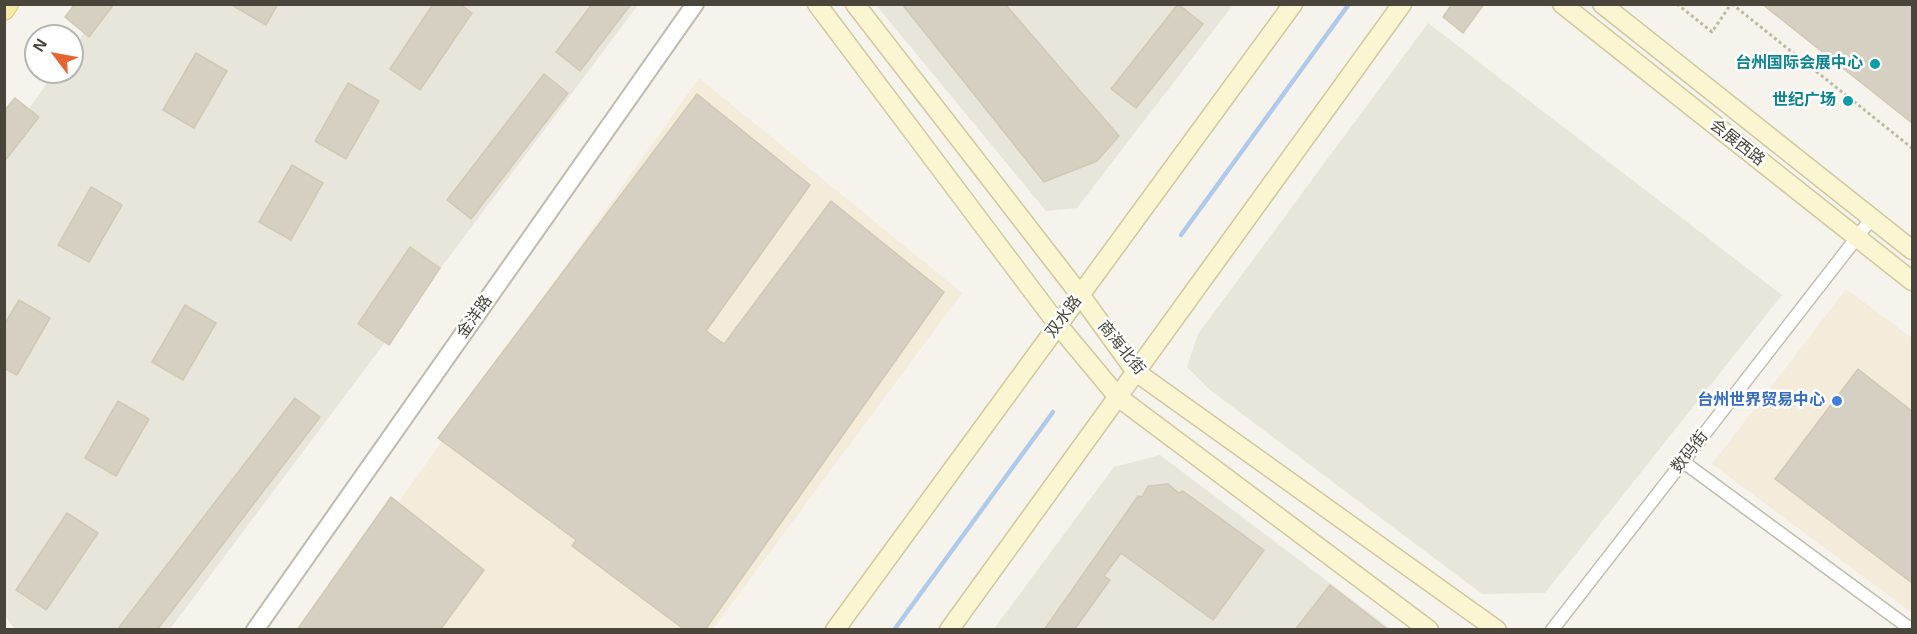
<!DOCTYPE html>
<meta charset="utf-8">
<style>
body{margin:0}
#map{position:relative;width:1917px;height:634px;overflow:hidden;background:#f5f3ec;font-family:Arial,sans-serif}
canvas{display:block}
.frame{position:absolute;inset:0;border:6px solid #49453a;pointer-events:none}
.north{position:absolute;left:24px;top:24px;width:60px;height:60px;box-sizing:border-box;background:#fff;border:2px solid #b6b5b0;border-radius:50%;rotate:302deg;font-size:16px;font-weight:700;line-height:24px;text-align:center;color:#49453a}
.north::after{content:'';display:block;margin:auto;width:21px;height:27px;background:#e76531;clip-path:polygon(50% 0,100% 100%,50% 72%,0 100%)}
</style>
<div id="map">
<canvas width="1917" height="634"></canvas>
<div class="frame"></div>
<div class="north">N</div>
</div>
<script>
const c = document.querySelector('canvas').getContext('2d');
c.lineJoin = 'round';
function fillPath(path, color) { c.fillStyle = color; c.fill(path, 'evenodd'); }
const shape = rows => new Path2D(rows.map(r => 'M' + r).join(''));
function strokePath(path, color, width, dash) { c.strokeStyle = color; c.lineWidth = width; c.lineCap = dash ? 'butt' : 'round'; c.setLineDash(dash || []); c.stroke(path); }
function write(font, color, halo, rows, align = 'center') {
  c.font = font + ' Arial,"Noto Sans SC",sans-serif'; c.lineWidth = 5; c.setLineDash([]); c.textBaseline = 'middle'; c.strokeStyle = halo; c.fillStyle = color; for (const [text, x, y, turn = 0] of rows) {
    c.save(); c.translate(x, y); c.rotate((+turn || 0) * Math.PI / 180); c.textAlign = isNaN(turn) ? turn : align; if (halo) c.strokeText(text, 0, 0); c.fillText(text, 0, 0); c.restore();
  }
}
fillPath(shape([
 [104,5,638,5,170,629,15,629,5,616,5,142,55,72,72,72,72,49],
 [876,5,1233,5,1077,208,1046,211],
 [1428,23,1782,295,1545,593,1482,594,1210,390,1187,367,1198,334],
 [1160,455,1391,629,993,630,1114,467]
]), '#e8e6db');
fillPath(shape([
 [699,78,962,293,713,629,308,630],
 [1846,289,1912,338,1912,613,1712,464]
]), '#f4ecda');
strokePath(shape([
 [1181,235,1349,4],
 [894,630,1053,412]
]), '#afcaeb', 4.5);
const building = shape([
 [75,4,114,4,89,37,65,17,75,4],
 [230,4,278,4,266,25,230,4],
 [433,4,460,4,472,13,420,90,390,69,433,4],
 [592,4,631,4,580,71,556,52,592,4],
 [902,4,1005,4,1119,136,1097,161,1044,182,902,4],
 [1178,4,1203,24,1136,108,1111,89,1178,4],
 [1452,4,1484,4,1463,33,1443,17,1452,4],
 [1762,4,1912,4,1912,123,1762,4],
 [196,53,227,71,194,128,163,110,196,53],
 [544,74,568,93,471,219,447,200,544,74],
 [348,83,379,101,346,159,315,141,348,83],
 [697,94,810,185,706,331,724,344,831,201,944,292,705,630,685,630,572,546,576,540,438,438,697,94],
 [15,98,39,117,4,162,4,111,15,98],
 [292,165,323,183,291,240,259,222,292,165],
 [91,187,122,205,89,262,58,245,91,187],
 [410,247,440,268,389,345,358,324,410,247],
 [19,300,50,318,17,375,4,368,4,325,19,300],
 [185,305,216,323,183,380,152,362,185,305],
 [1858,369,1912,411,1912,583,1775,479,1858,369],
 [295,398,320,417,210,561,157,630,117,630,295,398],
 [118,401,149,419,116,476,85,458,118,401],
 [1168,484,1179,493,1183,491,1264,550,1213,620,1121,553,1104,576,1110,580,1074,630,1044,630,1138,496,1142,497,1148,486,1168,484],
 [391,497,484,570,440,630,297,630,391,497],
 [67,513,98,533,46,610,16,590,67,513],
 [1330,585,1388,630,1295,630,1330,585]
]);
fillPath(building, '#d5d0c2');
strokePath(building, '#d0c9b6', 1.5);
const minor = shape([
 [1682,461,1912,630],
 [1552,630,1872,218]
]);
const tertiary = shape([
 [255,630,695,4]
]);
const secondary = shape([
 [817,4,1058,325,1118,397,1429,630],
 [855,4,1081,296,1136,372,1497,630],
 [1562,4,1912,281],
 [1602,4,1912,250],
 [835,630,1293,4],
 [949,630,1402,4]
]);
const primary = shape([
 [4,10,8,4]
]);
strokePath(minor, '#bfbcaf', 15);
strokePath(tertiary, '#bfbcaf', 20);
strokePath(secondary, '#d0c9a0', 21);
strokePath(primary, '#dac975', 22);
strokePath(shape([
 [1677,4,1712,32,1731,4],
 [1732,4,1912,148]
]), '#c0b9a2', 3, [3, 3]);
strokePath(minor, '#fff', 12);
strokePath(tertiary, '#fff', 16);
strokePath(secondary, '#faf6d1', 18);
strokePath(primary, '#f5e9a4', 20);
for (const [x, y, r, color] of [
 [1875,64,6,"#0f9aa8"],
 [1848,101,6,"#0f9aa8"],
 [1837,401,6,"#3f7fe0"]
]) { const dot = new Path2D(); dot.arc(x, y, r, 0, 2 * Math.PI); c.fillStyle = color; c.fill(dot); strokePath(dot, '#fff', 2); }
write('bold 16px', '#0d838f', '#fff', [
 ["台州国际会展中心",1863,64],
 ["世纪广场",1836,101]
], 'right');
write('16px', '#49453a', '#fff', [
 ["会展西路",1737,143,38],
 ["金洋路",475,317,-55],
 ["双水路",1064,317,-53],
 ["商海北街",1121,348,51],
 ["数码街",1690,452,-52]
]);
write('bold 16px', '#366cbe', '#fff', [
 ["台州世界贸易中心",1825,401]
], 'right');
</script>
